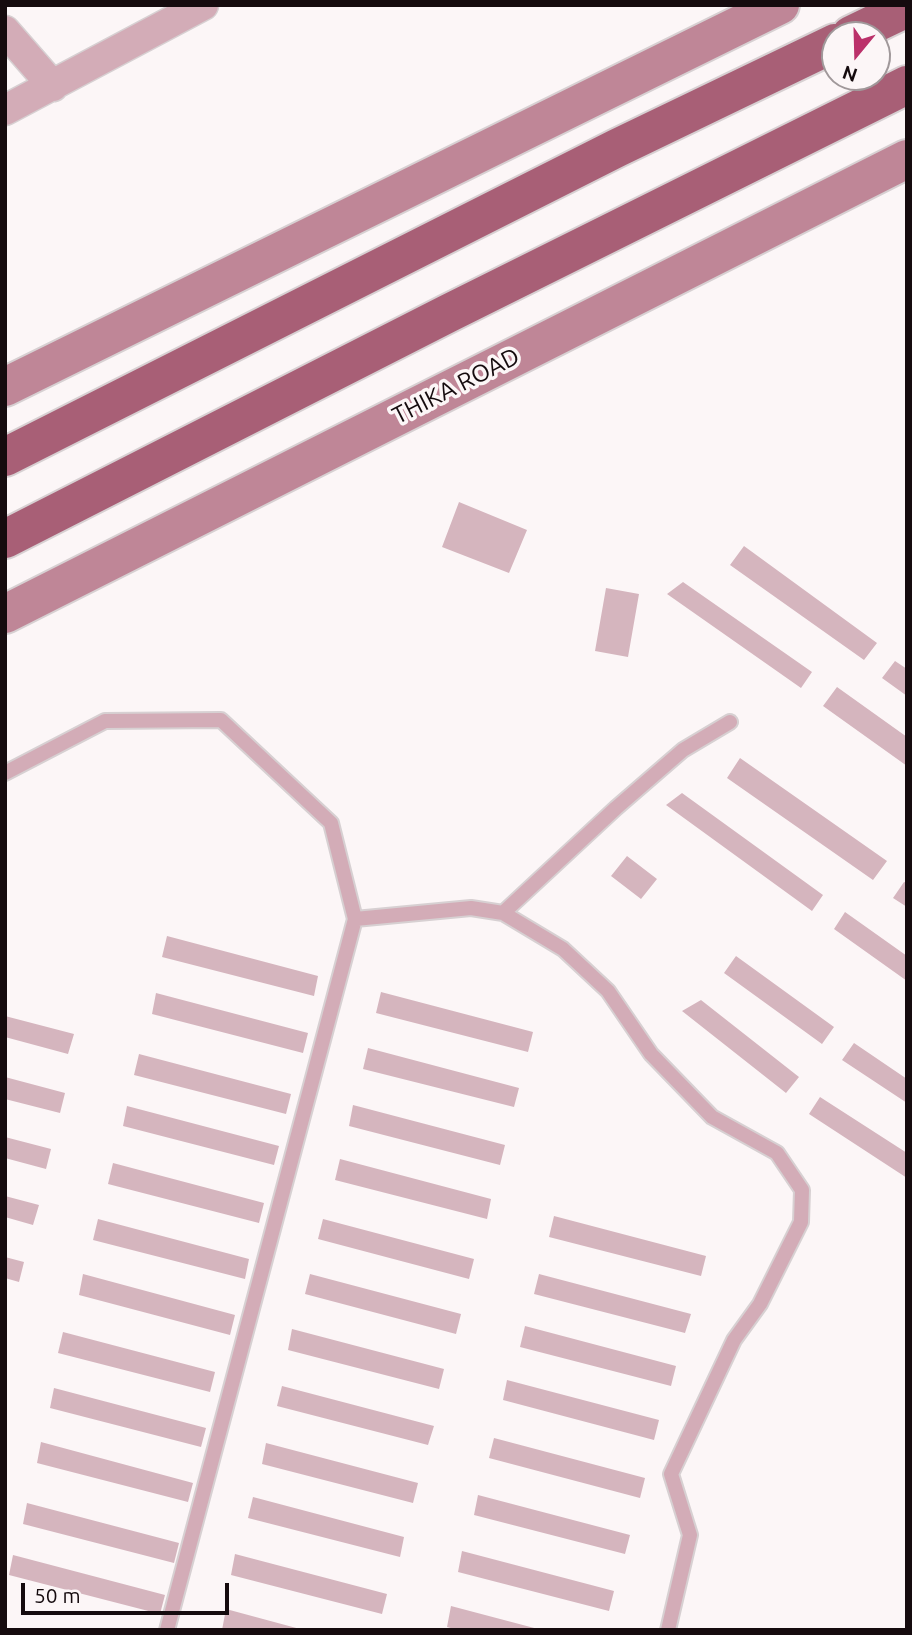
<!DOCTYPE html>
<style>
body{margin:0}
#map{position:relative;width:912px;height:1635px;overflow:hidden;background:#fcf6f7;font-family:Ubuntu,sans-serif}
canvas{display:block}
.frame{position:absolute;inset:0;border:7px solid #150b0e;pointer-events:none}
.north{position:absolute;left:821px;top:21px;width:70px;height:70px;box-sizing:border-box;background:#fcf6f7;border:2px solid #a0989a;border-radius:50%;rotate:199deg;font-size:19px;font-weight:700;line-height:28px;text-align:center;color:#150b0e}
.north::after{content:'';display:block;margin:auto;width:24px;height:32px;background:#bb316a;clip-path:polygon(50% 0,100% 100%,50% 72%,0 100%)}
.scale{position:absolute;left:21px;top:1583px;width:208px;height:32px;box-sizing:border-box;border:4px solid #150b0e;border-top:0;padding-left:9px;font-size:21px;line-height:24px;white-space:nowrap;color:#150b0e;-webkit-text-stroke:5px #fcf6f7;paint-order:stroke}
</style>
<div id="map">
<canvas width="912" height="1635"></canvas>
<div class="frame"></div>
<div class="north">N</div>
<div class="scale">50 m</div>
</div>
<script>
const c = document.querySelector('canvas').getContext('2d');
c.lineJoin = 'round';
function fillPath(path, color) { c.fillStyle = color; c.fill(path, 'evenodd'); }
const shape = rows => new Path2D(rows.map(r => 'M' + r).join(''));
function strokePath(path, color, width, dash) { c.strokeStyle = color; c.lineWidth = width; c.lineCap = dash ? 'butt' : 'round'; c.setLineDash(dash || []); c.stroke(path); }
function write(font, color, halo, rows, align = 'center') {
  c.font = font + ' Ubuntu,sans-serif'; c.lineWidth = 7; c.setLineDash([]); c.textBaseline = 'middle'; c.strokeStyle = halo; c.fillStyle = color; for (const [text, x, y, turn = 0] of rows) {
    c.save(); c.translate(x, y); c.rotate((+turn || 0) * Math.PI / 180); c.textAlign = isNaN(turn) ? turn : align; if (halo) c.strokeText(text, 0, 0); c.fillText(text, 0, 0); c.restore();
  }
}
fillPath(shape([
 [459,502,527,530,509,573,442,547],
 [744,546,877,643,864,660,730,565],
 [683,582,812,672,801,688,667,594],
 [606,588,639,594,628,657,595,651],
 [895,661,907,669,907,696,882,678],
 [837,687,907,737,907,766,823,706],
 [740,758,887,861,873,880,727,778],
 [682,793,823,895,812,911,666,805],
 [627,856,657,879,641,899,611,876],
 [904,882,907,883,907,907,893,898],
 [845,912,907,956,907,981,834,929],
 [167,936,318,976,314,996,162,957],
 [736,956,834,1027,822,1044,724,973],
 [381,992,533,1032,528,1052,376,1013],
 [156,993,308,1033,303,1053,152,1014],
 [701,1000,799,1077,786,1093,682,1011],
 [5,1016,74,1034,68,1054,5,1037],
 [854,1043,907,1079,907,1103,842,1060],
 [368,1048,519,1088,514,1107,363,1069],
 [139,1054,291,1094,286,1114,134,1075],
 [5,1077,65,1093,60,1113,5,1099],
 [820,1097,907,1153,907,1178,809,1114],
 [353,1105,505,1145,500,1165,349,1126],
 [127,1106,279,1146,274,1165,123,1126],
 [5,1137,51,1149,46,1169,5,1158],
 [340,1159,491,1199,487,1219,335,1180],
 [113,1163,264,1203,259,1223,108,1184],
 [5,1196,39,1205,33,1225,5,1217],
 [554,1216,706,1256,701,1276,549,1237],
 [98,1219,249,1259,245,1279,93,1240],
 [323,1219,474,1259,469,1279,318,1239],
 [5,1257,24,1262,19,1282,5,1278],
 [83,1274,235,1315,230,1335,79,1295],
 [310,1274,461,1314,456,1334,305,1294],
 [539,1274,691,1314,685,1333,534,1294],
 [525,1326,676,1366,671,1386,520,1347],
 [292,1329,444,1369,439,1389,288,1350],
 [63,1332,215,1372,210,1392,58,1353],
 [507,1380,659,1420,654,1440,503,1400],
 [282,1386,434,1426,428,1445,277,1406],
 [54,1388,206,1428,201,1447,50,1408],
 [494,1438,645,1478,640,1498,489,1458],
 [41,1442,193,1483,188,1502,37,1463],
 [266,1443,418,1483,413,1503,262,1464],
 [478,1495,630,1535,625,1554,474,1515],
 [253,1497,404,1537,400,1557,248,1518],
 [27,1503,179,1543,174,1563,23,1524],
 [462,1551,614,1591,609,1611,458,1572],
 [235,1554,387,1594,382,1614,231,1575],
 [13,1555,165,1595,160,1614,9,1575],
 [451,1606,538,1629,538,1630,458,1630,447,1627],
 [226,1609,300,1629,300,1630,222,1630]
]), '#d5b5be');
const service = shape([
 [5,773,105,721,221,720,331,823,355,919,167,1630],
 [503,913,616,808,683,750,730,722],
 [355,919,471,908,503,913,563,949,608,991,651,1054,712,1117,777,1153,802,1190,801,1222,760,1304,734,1340,671,1474,690,1535,668,1630]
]);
const minor = shape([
 [5,31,53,86],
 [5,110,203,5]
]);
const secondary = shape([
 [5,387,780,5],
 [5,614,907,159]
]);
const trunk = shape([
 [851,35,907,8],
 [5,457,617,148,835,43],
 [5,539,449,313,907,85]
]);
strokePath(service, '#d7d0d2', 18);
strokePath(minor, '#d7d0d2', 33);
strokePath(secondary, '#d7d0d2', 42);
strokePath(trunk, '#d7d0d2', 42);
strokePath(service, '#d3acb7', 14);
strokePath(minor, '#d3acb7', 30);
strokePath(secondary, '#bf8697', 38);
strokePath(trunk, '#a85f76', 38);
write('24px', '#150b0e', '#fcf6f7', [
 ["THIKA ROAD",456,386,-27]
]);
</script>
